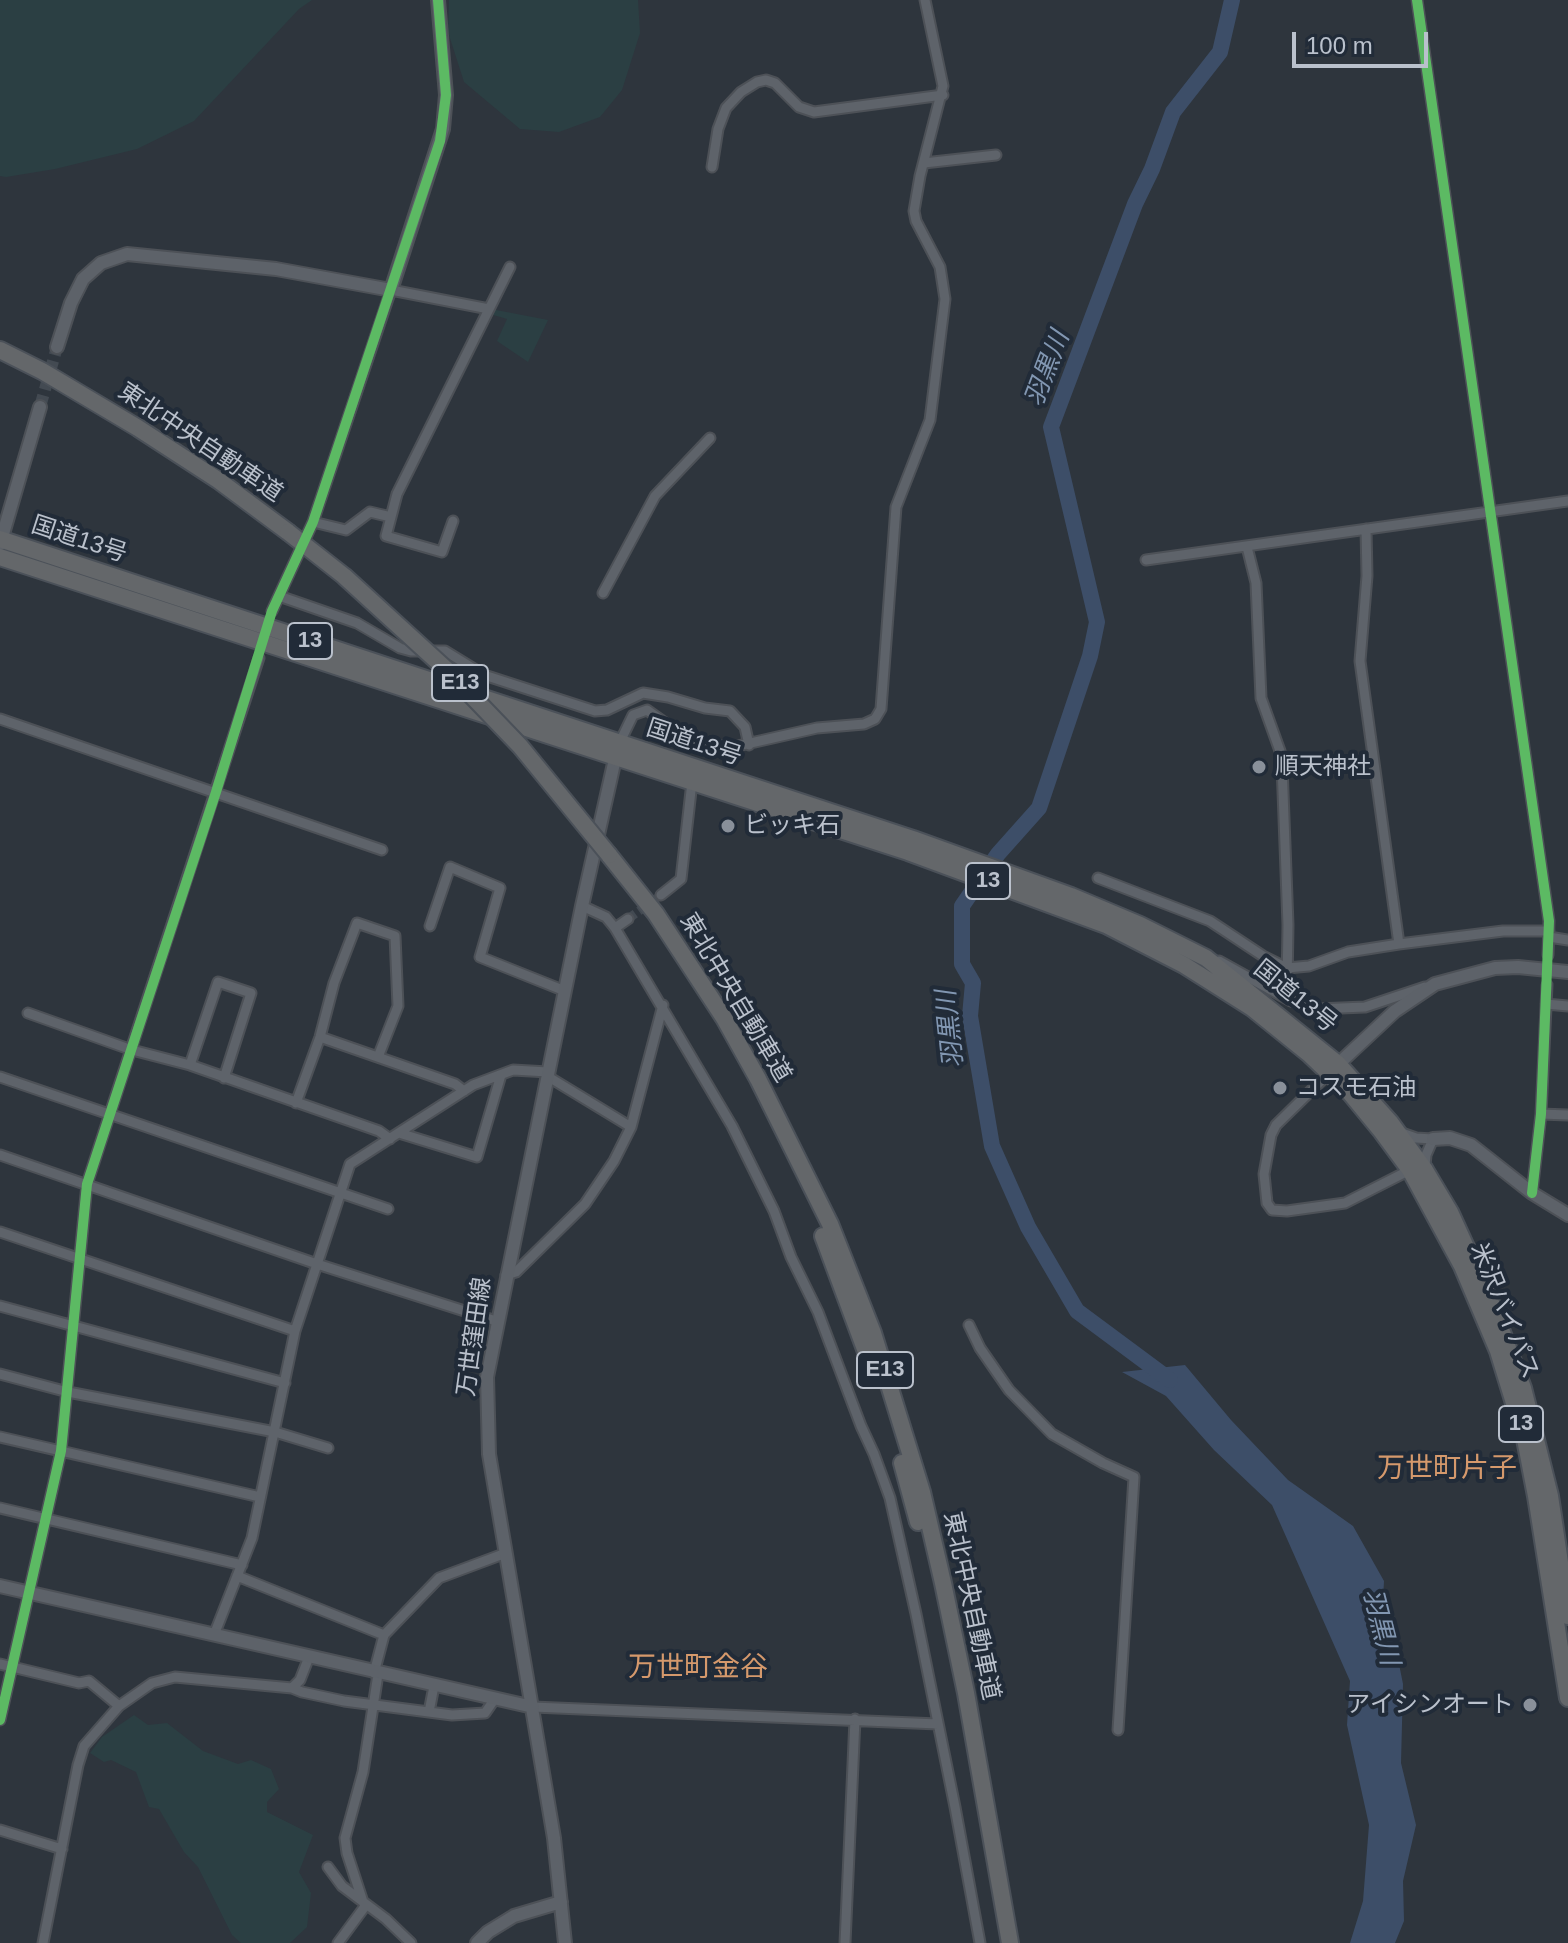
<!DOCTYPE html>
<meta charset="utf-8">
<style>
body{margin:0}
#map{position:relative;width:1568px;height:1943px;overflow:hidden;background:#2e353d;font-family:Helvetica,sans-serif}
canvas{display:block}
.scale{position:absolute;left:1292px;top:32px;width:136px;height:36px;box-sizing:border-box;border:4px solid #bac1cc;border-top:0;padding-left:10px;font-size:24px;line-height:28px;white-space:nowrap;color:#bac1cc;-webkit-text-stroke:6px #212b38;paint-order:stroke}
</style>
<div id="map">
<canvas width="1568" height="1943"></canvas>
<div class="scale">100 m</div>
</div>
<script>
const c = document.querySelector('canvas').getContext('2d');
c.lineJoin = 'round';
function fillPath(path, color) { c.fillStyle = color; c.fill(path, 'evenodd'); }
const shape = rows => new Path2D(rows.map(r => 'M' + r).join(''));
function strokePath(path, color, width, dash) { c.strokeStyle = color; c.lineWidth = width; c.lineCap = dash ? 'butt' : 'round'; c.setLineDash(dash || []); c.stroke(path); }
function write(font, color, halo, rows, align = 'center') {
  c.font = font + ' Helvetica,"Noto Sans JP",sans-serif'; c.lineWidth = 8; c.setLineDash([]); c.textBaseline = 'middle'; c.strokeStyle = halo; c.fillStyle = color; for (const [text, x, y, turn = 0] of rows) {
    c.save(); c.translate(x, y); c.rotate((+turn || 0) * Math.PI / 180); c.textAlign = isNaN(turn) ? turn : align; if (halo) c.strokeText(text, 0, 0); c.fillText(text, 0, 0); c.restore();
  }
}
fillPath(shape([
 [0,0,312,0,299,9,194,121,137,149,55,169,6,177,0,176],
 [449,0,638,0,640,33,622,90,600,117,559,132,520,129,464,82,448,32],
 [491,309,548,320,528,362,497,341,507,319,490,314],
 [134,1715,148,1725,167,1723,203,1751,238,1764,251,1760,271,1769,279,1789,267,1802,267,1812,313,1835,299,1872,311,1893,307,1927,290,1943,241,1943,232,1935,198,1867,184,1852,159,1809,149,1807,136,1772,111,1760,104,1762,90,1753,102,1737]
]), '#2b3f43');
fillPath(shape([
 [1185,1365,1231,1420,1288,1480,1353,1526,1384,1581,1382,1618,1396,1649,1403,1684,1401,1763,1416,1825,1403,1881,1404,1921,1395,1943,1350,1943,1363,1901,1369,1825,1347,1725,1350,1681,1272,1505,1214,1450,1166,1396,1122,1372]
]), '#3d4e68');
strokePath(shape([
 [1170,1380,1077,1311,1028,1227,992,1146,970,1016,973,983,962,964,962,906,998,854,1039,808,1090,656,1097,622,1051,427,1135,204,1152,169,1173,112,1220,52,1232,0]
]), '#3d4e68', 16);
strokePath(shape([
 [628,919,661,895]
]), '#434a52', 9, [9, 4.5]);
strokePath(shape([
 [40,407,57,347]
]), '#434a52', 12, [12, 6]);
const street = shape([
 [1417,0,1549,921,1548,955],
 [924,163,996,155],
 [712,167,718,129,726,108,741,92,757,82,766,80,775,83,799,107,814,112,943,95],
 [453,521,442,552,386,536,397,494,510,267],
 [313,522,346,530,370,512,391,517],
 [1366,529,1367,576,1360,661,1399,944],
 [1247,547,1256,583,1261,698,1280,751,1282,765,1288,925,1287,987],
 [1146,560,1568,501],
 [603,593,655,496,710,438],
 [279,596,357,623,400,648,411,651,445,651,484,675,595,711,607,710,643,693,668,697,705,708,730,711,745,727,749,745],
 [272,611,313,522,391,290,489,309],
 [0,719,382,850],
 [619,744,633,715,647,710,685,737,702,743,733,747,817,728,864,724,875,719,881,709,896,507,930,420,945,299,940,267,916,221,914,211,920,176,943,86,925,0],
 [1098,878,1210,921,1263,956,1287,968,1309,966,1348,952,1399,944,1503,931,1549,931],
 [661,895,681,879,692,782],
 [582,906,606,917,615,928,732,1126,774,1211,791,1257,818,1312,861,1426,874,1454,890,1498,916,1614,955,1807,980,1943],
 [430,926,450,867,500,888,480,957,565,991],
 [615,928,628,919],
 [1549,937,1568,940],
 [1219,961,1291,1001,1317,1009,1365,1007,1425,987],
 [1546,1004,1568,1006],
 [28,1013,132,1050,190,1065,379,1131,390,1139],
 [320,1037,455,1084,464,1091],
 [190,1065,218,982,251,993,224,1078],
 [1329,1073,1276,1125,1271,1135,1264,1174,1267,1203,1272,1210,1287,1211,1345,1203,1410,1170],
 [547,1076,631,1127],
 [0,1077,388,1209],
 [296,1103,320,1037,334,983,357,923,395,936,398,1006,378,1057],
 [1541,1114,1568,1115],
 [1399,1132,1416,1138,1433,1139,1426,1155,1425,1166],
 [399,1133,477,1157,501,1075],
 [0,1155,317,1264,496,1321],
 [1532,1193,1541,1114,1547,985],
 [0,1232,295,1331],
 [506,1275,516,1272,585,1204,614,1161,631,1127,663,1005],
 [0,1306,285,1383],
 [969,1325,980,1348,1009,1390,1052,1434,1103,1463,1134,1477,1118,1730],
 [0,1374,68,1392,275,1432,328,1448],
 [0,1437,260,1497],
 [0,1508,242,1565],
 [237,1576,384,1635],
 [214,1635,252,1538,295,1331,350,1164,473,1085,513,1070,548,1072],
 [0,1664,79,1683,89,1681,119,1706],
 [374,1673,384,1635,439,1578,506,1553],
 [292,1688,300,1680,309,1657],
 [533,1707,938,1724],
 [429,1712,434,1686],
 [0,1720,61,1451,87,1184,259,658],
 [0,1830,62,1849],
 [328,1867,342,1886,386,1919,411,1943],
 [363,1902,347,1853,345,1838,363,1772,378,1674],
 [43,1943,78,1765,84,1746,119,1706,152,1683,175,1677,292,1688,302,1692,344,1701,452,1715,485,1713,494,1700],
 [338,1943,366,1905],
 [845,1943,855,1719]
]);
const secondary = shape([
 [57,347,71,303,83,279,101,263,127,254,276,269,391,290,443,129,446,95,438,0],
 [0,544,40,407],
 [1333,1069,1395,1011,1435,984,1495,968,1518,967,1568,972],
 [1433,1139,1450,1138,1471,1145,1532,1193,1568,1215],
 [0,1586,533,1707],
 [477,1943,488,1932,514,1916,561,1902],
 [565,1943,554,1838,489,1454,487,1377,582,906,617,750]
]);
const highway = shape([
 [0,350,42,371,138,428,218,480,288,532],
 [0,539,913,839,1071,896,1140,925,1206,958,1338,1064,1390,1122,1425,1170,1450,1212,1490,1300,1523,1388,1550,1496,1568,1616],
 [0,557,908,852,1106,925,1184,965,1252,1008,1309,1054,1350,1093,1382,1132,1410,1170,1462,1266,1498,1351,1525,1439,1536,1496,1568,1698],
 [609,855,656,914,724,1018,758,1079,830,1224,873,1333,922,1492,943,1583,966,1693,1010,1943],
 [823,1236,875,1376],
 [902,1463,918,1522]
]);
strokePath(street, '#4d5157', 13);
strokePath(secondary, '#4d5157', 16);
strokePath(highway, '#4b5159', 20);
strokePath(street, '#5e636a', 9);
strokePath(secondary, '#5d6269', 12);
strokePath(highway, '#64676a', 16);
const highwayBridge = shape([
 [288,532,344,576,449,672,520,746,609,855]
]);
strokePath(highwayBridge, '#4b5159', 20, []);
strokePath(highwayBridge, '#64676a', 16);
strokePath(shape([
 [1417,0,1549,921,1541,1114,1532,1193],
 [0,1720,61,1451,87,1184,216,792,272,611,313,522,440,141,446,95,438,0]
]), '#5cba63', 10);
for (const [x, y, r, color] of [
 [1259,767,8,"#89909a"],
 [728,826,8,"#89909a"],
 [1280,1088,8,"#89909a"],
 [1530,1705,8,"#89909a"]
]) { const dot = new Path2D(); dot.arc(x, y, r, 0, 2 * Math.PI); c.fillStyle = color; c.fill(dot); strokePath(dot, '#212b38', 3); }
for (const [x, y, w] of [
 [310,641,44],
 [460,683,56],
 [988,881,44],
 [885,1370,56],
 [1521,1424,44]
]) { const box = new Path2D(); box.roundRect(x - w / 2, y - 18, w, 36, 6); c.fillStyle = '#212b38'; c.fill(box); strokePath(box, '#bac1cc', 2); }
write('bold 22px', '#bac1cc', null, [
 ["13",310,641],
 ["E13",460,683],
 ["13",988,881],
 ["E13",885,1370],
 ["13",1521,1424]
]);
write('24px', '#bac1cc', '#212b38', [
 ["東北中央自動車道",200,443,34],
 ["国道13号",79,540,18],
 ["国道13号",694,743,18],
 ["国道13号",1295,997,39],
 ["東北中央自動車道",735,998,59],
 ["米沢バイパス",1504,1311,68],
 ["万世窪田線",475,1337,-82],
 ["東北中央自動車道",971,1606,78]
]);
write('24px', '#bac1cc', '#212b38', [
 ["順天神社",1275,767],
 ["ビッキ石",744,826],
 ["コスモ石油",1296,1088],
 ["アイシンオート",1514,1705,"right"]
], 'left');
write('italic 26px', '#8297b2', '#212b38', [
 ["羽黒川",1048,369,-69],
 ["羽黒川",951,1029,-96],
 ["羽黒川",1380,1627,76]
]);
write('28px', '#d5996c', '#212b38', [
 ["万世町片子",1447,1469],
 ["万世町金谷",698,1668]
]);
</script>
